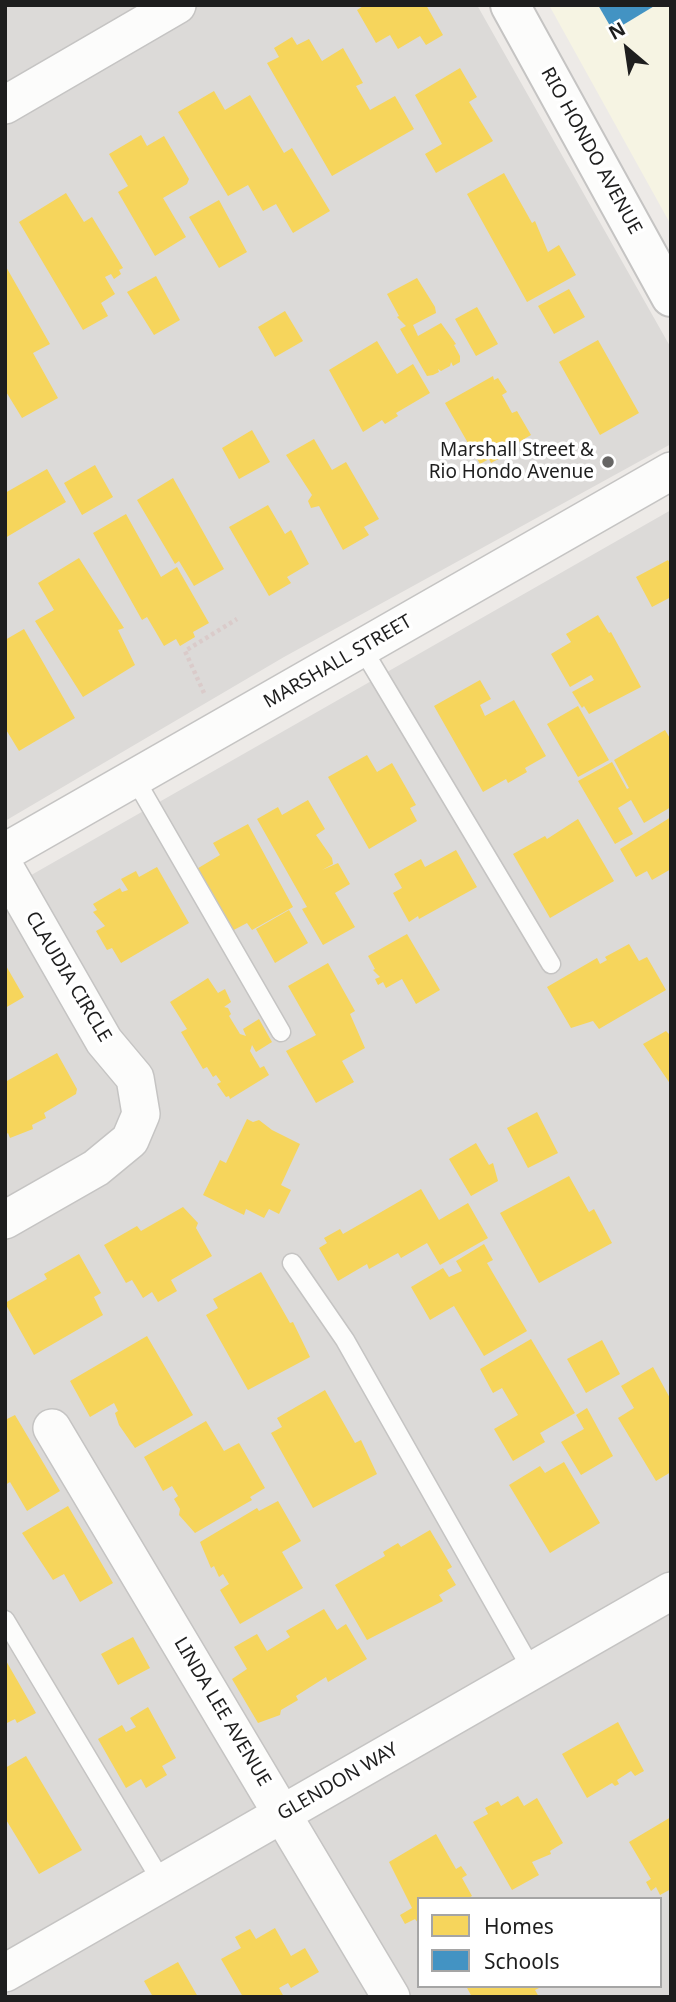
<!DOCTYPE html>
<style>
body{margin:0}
#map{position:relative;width:676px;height:2002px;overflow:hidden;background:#edeae7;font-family:"Noto Sans",sans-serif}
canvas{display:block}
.frame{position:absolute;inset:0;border:7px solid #1e1e1e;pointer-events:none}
.legend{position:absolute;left:417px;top:1897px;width:245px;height:91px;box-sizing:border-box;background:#fff;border:2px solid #a5a5a5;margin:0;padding:9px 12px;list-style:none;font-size:21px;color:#1e1e1e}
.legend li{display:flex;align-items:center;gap:14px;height:35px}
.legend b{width:35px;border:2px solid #a5a5a5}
.north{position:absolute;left:592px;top:14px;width:70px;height:70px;-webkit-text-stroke:5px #fff;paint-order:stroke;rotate:331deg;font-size:19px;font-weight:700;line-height:28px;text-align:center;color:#1e1e1e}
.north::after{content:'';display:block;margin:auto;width:24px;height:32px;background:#1e1e1e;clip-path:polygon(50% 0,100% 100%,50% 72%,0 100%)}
</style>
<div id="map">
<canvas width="676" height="2002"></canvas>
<div class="frame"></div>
<ul class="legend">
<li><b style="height:19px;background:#f6d55c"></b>Homes</li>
<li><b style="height:19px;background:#4393c3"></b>Schools</li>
</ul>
<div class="north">N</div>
</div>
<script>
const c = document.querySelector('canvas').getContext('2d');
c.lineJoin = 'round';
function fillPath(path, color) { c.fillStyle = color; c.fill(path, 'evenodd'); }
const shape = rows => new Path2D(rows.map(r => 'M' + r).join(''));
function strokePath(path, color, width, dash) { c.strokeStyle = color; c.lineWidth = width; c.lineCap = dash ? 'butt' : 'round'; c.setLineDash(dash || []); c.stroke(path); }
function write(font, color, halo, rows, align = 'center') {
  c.font = font + ' "Noto Sans",sans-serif'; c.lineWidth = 7; c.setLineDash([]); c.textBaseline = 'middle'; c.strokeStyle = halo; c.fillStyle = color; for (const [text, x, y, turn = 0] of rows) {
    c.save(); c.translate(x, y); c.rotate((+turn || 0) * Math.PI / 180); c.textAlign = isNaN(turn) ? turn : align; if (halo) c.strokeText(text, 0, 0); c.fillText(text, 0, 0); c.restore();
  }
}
fillPath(shape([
 [5,5,477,5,671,348,671,444,284,657,5,821],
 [671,510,671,1997,5,1997,5,890],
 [419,1899,660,1899,660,1986,419,1986]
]), '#dcdad8');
fillPath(shape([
 [549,5,671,5,671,225]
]), '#f6f4e3');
fillPath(shape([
 [365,5,426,5,443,35,426,45,420,36,398,49,390,35,376,43,357,10],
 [292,37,297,45,309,39,322,61,343,48,363,83,356,86,370,110,395,96,414,129,332,176,267,63,279,57,274,48],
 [460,68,477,97,469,102,493,141,436,173,425,154,442,144,415,95],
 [214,91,225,110,250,95,284,153,292,148,330,211,293,233,276,204,263,211,248,185,228,196,178,112],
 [141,135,147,146,164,136,189,179,187,184,163,198,186,237,155,256,118,192,128,186,109,154],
 [504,173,532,223,535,221,548,252,559,245,576,275,527,302,467,194],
 [66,193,84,222,92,217,123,268,119,270,121,274,114,279,111,274,105,277,115,294,101,303,108,316,83,330,19,222],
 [219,200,247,252,219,268,189,217],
 [5,265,50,344,33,353,58,398,22,418,5,390],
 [156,276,180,320,154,335,127,292],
 [417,278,435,307,436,313,413,325,418,336,441,323,456,344,454,345,460,356,460,362,453,366,451,362,450,366,441,371,438,369,439,372,433,375,427,376,400,329,406,326,397,317,399,316,387,294],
 [569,289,585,317,554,334,538,306],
 [477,307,498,344,476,356,455,319],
 [285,311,303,341,275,357,258,327],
 [598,340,639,413,600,435,559,362],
 [377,341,397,374,413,364,430,393,396,413,398,416,385,424,382,420,363,432,329,370],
 [493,376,494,380,498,378,507,392,502,395,512,413,517,411,531,435,505,450,508,454,491,463,489,459,480,464,445,403],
 [252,430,270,462,239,479,222,448],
 [314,439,332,470,346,462,379,519,364,527,369,535,343,550,319,506,311,508,308,501,312,495,286,455],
 [95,465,113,497,82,515,64,483],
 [47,469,66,502,5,538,5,493],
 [173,478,224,569,194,586,179,561,175,564,137,500],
 [268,505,285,534,291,530,309,564,287,577,291,583,269,596,229,527],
 [126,514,161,577,177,567,209,623,193,632,195,637,180,646,176,639,164,646,147,617,142,620,93,533],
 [79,558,124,628,118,630,135,665,83,697,35,621,54,610,38,583],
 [668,560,671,565,671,597,652,607,636,577],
 [598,615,609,633,611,632,641,687,589,714,584,706,582,708,572,692,594,680,591,675,570,687,551,654,571,642,566,634],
 [24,629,75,718,19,751,5,728,5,640],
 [480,680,491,699,480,705,485,716,514,700,546,756,525,768,527,772,508,783,506,779,483,792,434,706],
 [578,706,609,760,578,777,547,724],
 [665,730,671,740,671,807,644,823,631,800,618,808,633,834,615,844,578,781,612,762,627,789,629,788,614,760],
 [367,755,377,772,392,763,416,805,410,808,417,821,369,849,328,777],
 [308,800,325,829,316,835,332,858,333,864,322,870,338,863,350,884,335,893,355,927,323,945,302,909,307,907,257,819,278,807,282,815],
 [671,817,671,869,652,880,647,871,636,877,620,849],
 [578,819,614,881,550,918,513,854,545,836,547,839],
 [248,824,293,907,252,930,247,923,230,932,195,870,220,855,213,843],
 [456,850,477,887,419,919,418,916,409,922,393,893,402,888,394,874,421,859,425,867],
 [157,867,189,923,121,963,112,948,107,950,96,931,105,926,93,912,97,910,93,904,120,888,122,892,128,890,121,879,136,871,139,877],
 [289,910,308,943,275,963,256,929],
 [407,934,440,990,416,1004,402,979,386,988,383,982,378,985,375,979,380,977,373,970,375,969,368,956],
 [629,944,639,961,647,957,666,990,599,1029,593,1021,571,1028,547,987,597,958,600,964,607,960,605,957],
 [328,963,355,1011,350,1014,365,1048,342,1061,354,1082,316,1103,286,1051,316,1035,288,986],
 [5,964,24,997,5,1008],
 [208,978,218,993,225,989,231,1002,224,1007,228,1008,231,1014,229,1016,240,1034,246,1036,243,1029,259,1019,272,1042,256,1052,252,1045,250,1051,260,1068,264,1066,269,1075,230,1099,229,1096,226,1097,217,1084,221,1082,216,1075,213,1077,207,1067,203,1069,181,1032,187,1029,170,1002],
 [666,1031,671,1036,671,1085,643,1044],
 [57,1053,77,1089,76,1094,44,1113,46,1118,32,1125,33,1129,10,1138,8,1133,5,1135,5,1082],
 [537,1112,558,1153,528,1168,507,1128],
 [247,1119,253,1122,259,1120,272,1130,300,1144,281,1185,291,1190,279,1214,269,1209,264,1218,246,1209,244,1215,203,1195,220,1160,226,1163],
 [476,1143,489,1165,493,1163,498,1181,471,1196,449,1159],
 [569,1176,589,1212,594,1209,612,1243,539,1283,500,1213],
 [421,1189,439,1220,468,1203,488,1238,440,1265,427,1243,401,1258,398,1253,369,1269,367,1264,338,1281,319,1248,327,1243,324,1238,340,1229,343,1234],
 [183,1207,198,1223,196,1228,212,1256,171,1280,177,1291,158,1302,152,1292,143,1298,132,1280,126,1283,104,1245,137,1226,141,1231],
 [484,1244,493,1260,487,1263,527,1331,484,1356,454,1306,430,1320,411,1287,443,1268,449,1277,462,1271,456,1261],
 [79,1254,101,1293,94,1297,103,1315,34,1355,5,1303,47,1279,44,1274],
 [261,1272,290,1323,293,1322,310,1357,248,1390,206,1315,218,1308,213,1299],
 [147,1336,193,1415,135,1448,119,1425,115,1413,118,1411,114,1403,90,1417,70,1381],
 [531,1339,575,1413,540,1433,545,1442,513,1461,494,1429,518,1415,502,1388,493,1393,480,1369],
 [602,1340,620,1374,586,1393,567,1359],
 [653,1367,671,1400,671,1472,656,1481,618,1418,634,1408,621,1386],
 [325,1390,355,1443,361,1440,377,1474,313,1508,271,1433,282,1427,277,1418],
 [587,1408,613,1456,581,1475,561,1442,584,1429,576,1415],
 [15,1415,60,1491,27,1511,10,1482,5,1485,5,1420],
 [206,1421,224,1451,239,1443,265,1488,250,1497,252,1500,195,1533,179,1515,180,1509,174,1499,178,1496,172,1486,163,1491,144,1457],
 [564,1462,600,1523,550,1553,509,1485,540,1466,545,1473],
 [278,1501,301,1541,282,1552,303,1588,240,1624,220,1590,229,1584,223,1574,219,1577,214,1566,211,1568,200,1542,257,1508,259,1511],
 [68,1506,113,1583,80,1602,64,1574,53,1580,22,1533],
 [430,1530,452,1567,447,1570,456,1585,439,1595,443,1601,367,1640,335,1585,385,1556,383,1552,398,1543,401,1547],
 [324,1609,337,1630,346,1624,367,1659,328,1682,326,1677,296,1696,298,1700,281,1710,280,1715,258,1723,232,1679,247,1669,234,1647,257,1634,267,1651,290,1637,286,1631],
 [133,1637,150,1668,118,1685,101,1654],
 [5,1659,36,1713,17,1723,15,1719,5,1724],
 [148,1707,176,1758,162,1766,167,1775,146,1788,141,1779,126,1788,98,1739,122,1725,126,1732,136,1727,130,1718],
 [618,1722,644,1771,635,1776,631,1771,617,1780,619,1784,615,1786,612,1783,587,1798,562,1754],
 [26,1756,82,1850,39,1874,5,1818,5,1768],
 [518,1796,524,1806,537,1798,563,1843,550,1851,551,1854,532,1862,539,1875,512,1890,473,1822,488,1814,485,1808,498,1801,501,1806],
 [671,1817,671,1889,660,1895,656,1887,651,1891,646,1882,651,1879,629,1842],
 [436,1834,456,1869,461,1866,467,1875,462,1878,472,1896,466,1899,419,1899,419,1924,415,1919,405,1924,400,1915,412,1908,389,1862],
 [275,1928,291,1956,305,1948,319,1972,291,1988,288,1983,279,1988,284,1997,243,1997,221,1959,241,1948,235,1937,250,1929,256,1939],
 [178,1962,198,1997,153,1997,144,1981],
 [466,1986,543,1986,535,1990,539,1997,472,1997]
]), '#f6d55c');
fillPath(shape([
 [598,5,656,5,613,31]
]), '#4393c3');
const service = shape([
 [362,648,551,964],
 [135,779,281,1032],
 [292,1263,345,1340,532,1670],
 [5,1620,162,1882]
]);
const minor = shape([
 [5,105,177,5],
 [5,852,671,471],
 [5,868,104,1041,135,1078,141,1114,130,1140,96,1168,5,1220],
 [52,1428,391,1997],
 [5,1973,671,1591]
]);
const tertiary = shape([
 [510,5,671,297]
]);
strokePath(service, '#c5c4c3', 21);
strokePath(minor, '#c5c4c3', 40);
strokePath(tertiary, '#c5c4c3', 42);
strokePath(shape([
 [204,693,185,651,237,619]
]), '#dacbca', 4.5, [3.5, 3.5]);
strokePath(service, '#fcfcfb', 18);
strokePath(minor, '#fcfcfb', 37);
strokePath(tertiary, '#fcfcfb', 38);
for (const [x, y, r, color] of [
 [608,462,7,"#666564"]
]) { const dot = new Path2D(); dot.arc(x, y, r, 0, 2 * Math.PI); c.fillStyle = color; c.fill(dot); strokePath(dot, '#fff', 2.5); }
write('19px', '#1e1e1e', '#fff', [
 ["RIO HONDO AVENUE",591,151,61],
 ["MARSHALL STREET",338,662,-30],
 ["CLAUDIA CIRCLE",68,977,59],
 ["LINDA LEE AVENUE",222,1712,59],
 ["GLENDON WAY",338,1782,-30]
]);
write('19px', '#1e1e1e', '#fff', [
 ["Marshall Street &",594,451],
 ["Rio Hondo Avenue",594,473]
], 'right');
</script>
